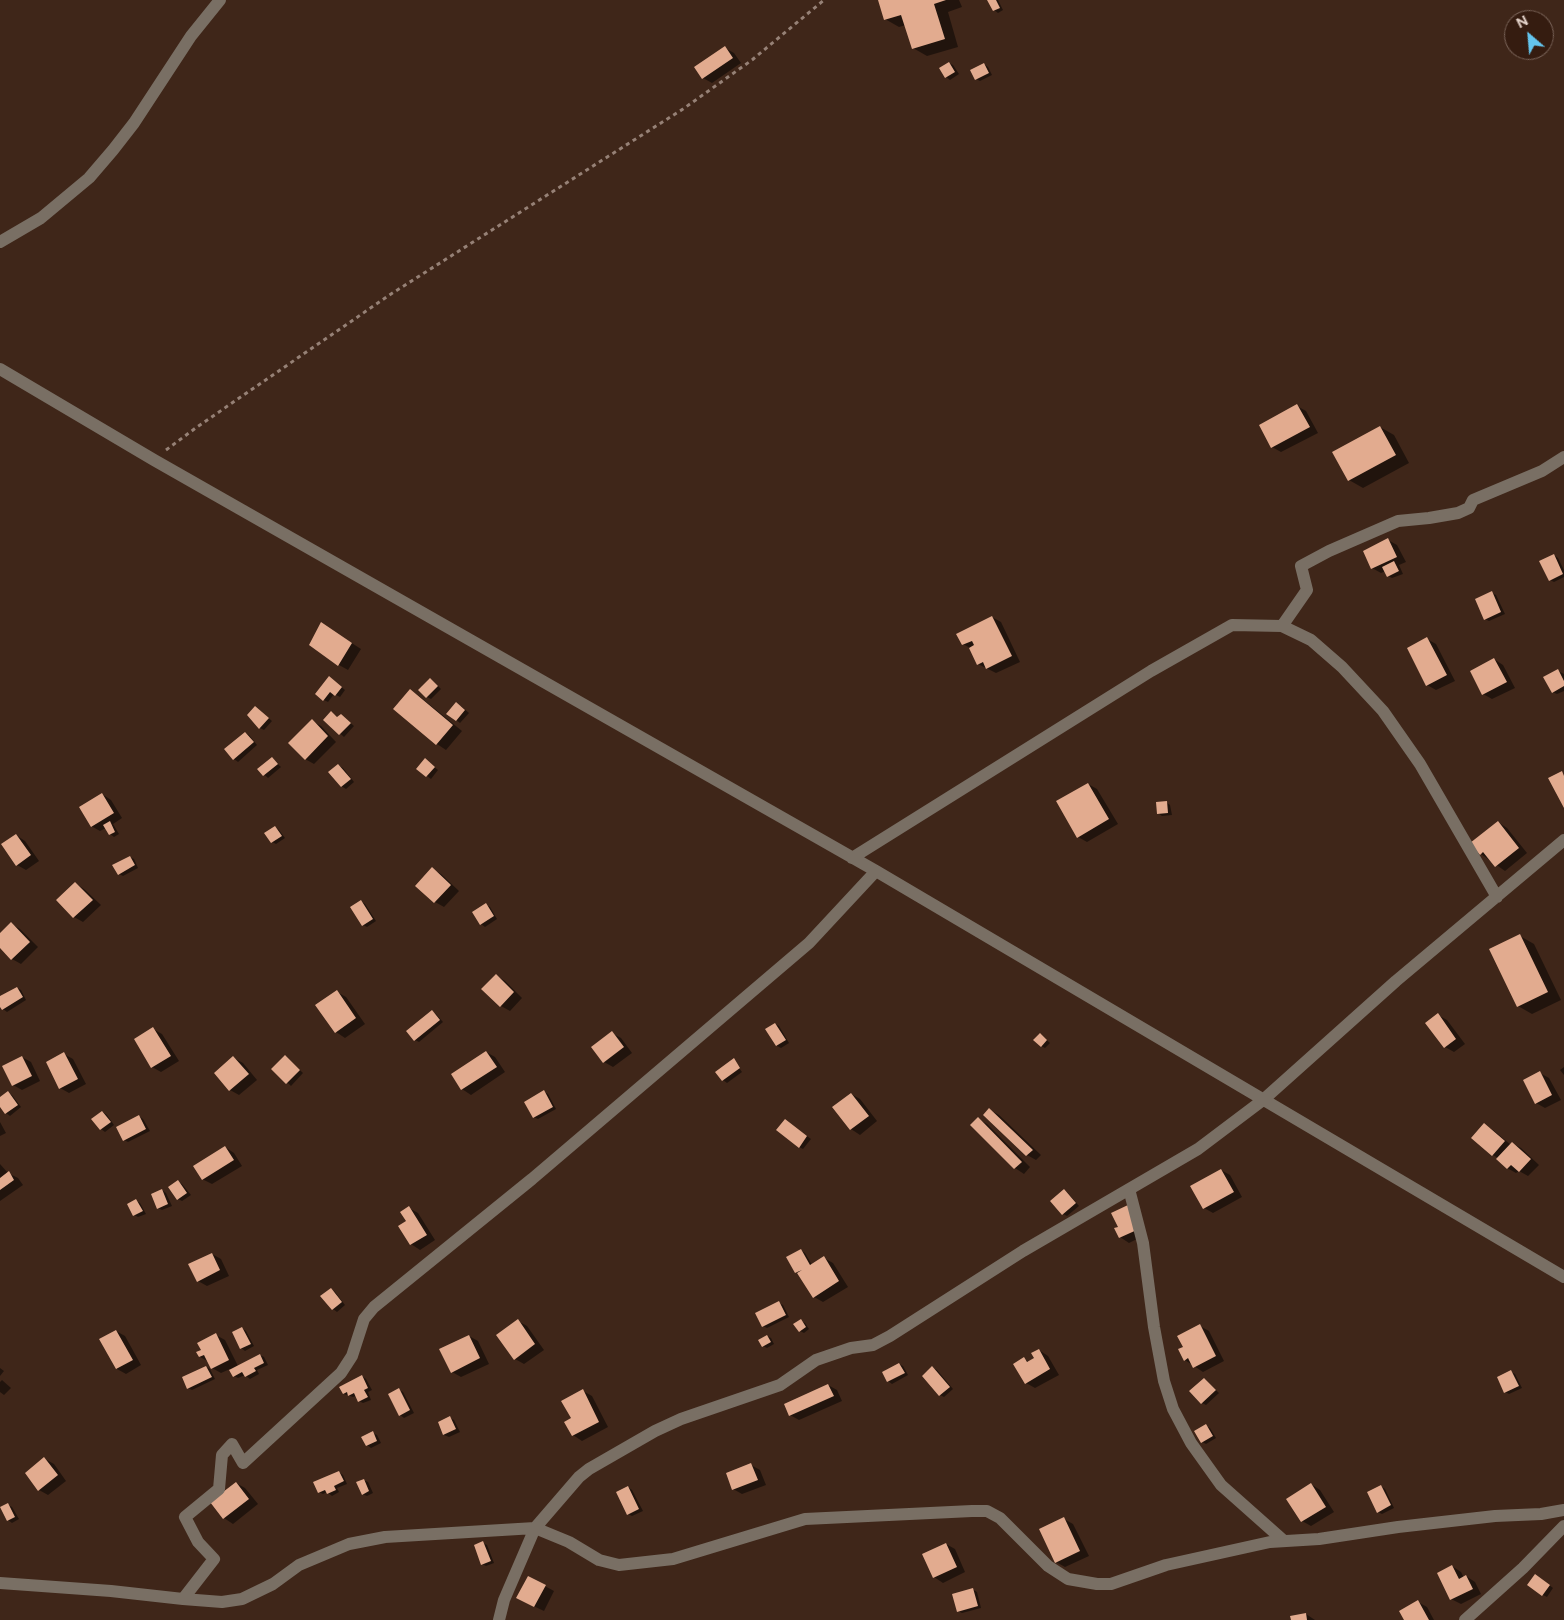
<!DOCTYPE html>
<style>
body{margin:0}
#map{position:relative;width:1564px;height:1620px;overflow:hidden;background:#3f2619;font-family:Figtree,sans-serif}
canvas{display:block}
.north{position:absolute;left:1504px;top:10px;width:50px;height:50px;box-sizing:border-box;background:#351c10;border:1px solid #7b655a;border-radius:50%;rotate:333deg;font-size:14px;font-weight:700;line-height:20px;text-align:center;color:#e4d3ca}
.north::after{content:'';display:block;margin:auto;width:18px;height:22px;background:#64c5ee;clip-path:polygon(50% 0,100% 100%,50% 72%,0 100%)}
</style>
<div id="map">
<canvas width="1564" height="1620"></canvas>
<div class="north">N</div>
</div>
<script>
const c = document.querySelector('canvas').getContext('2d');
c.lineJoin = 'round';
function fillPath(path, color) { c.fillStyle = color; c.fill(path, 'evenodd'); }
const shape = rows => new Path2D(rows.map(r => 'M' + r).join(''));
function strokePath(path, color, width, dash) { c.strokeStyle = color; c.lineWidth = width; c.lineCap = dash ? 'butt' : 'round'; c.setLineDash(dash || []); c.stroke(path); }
fillPath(shape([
 [879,0,959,0,962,7,948,12,958,47,927,56,913,48,906,25,899,27,885,19],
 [989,0,998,0,1003,10,998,13,994,10],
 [725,48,734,53,741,63,712,83,703,78],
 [949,63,953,65,959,74,950,80,946,77],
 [984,64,988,67,992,75,980,81,976,79],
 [1297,406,1306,411,1318,433,1281,452,1272,447],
 [1380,427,1394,435,1409,463,1363,488,1349,480],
 [1388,540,1397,545,1406,562,1399,565,1403,574,1392,578,1388,576,1386,571,1381,573,1372,568],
 [1554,555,1558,558,1564,570,1564,577,1554,582,1550,580],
 [1492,593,1496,595,1505,614,1489,621,1485,619],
 [992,617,1001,622,1020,662,996,673,978,664,970,648,963,644],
 [330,629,361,649,348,670,339,665],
 [1427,639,1436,644,1455,681,1436,690,1427,685],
 [1494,659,1503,665,1515,688,1492,699,1483,694],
 [1558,671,1564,674,1564,691,1557,694,1552,692],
 [431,679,441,689,431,699,427,697],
 [333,680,345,690,340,697,334,694,328,702,324,700],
 [410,690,419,696,462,731,446,750,437,744,394,709],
 [461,706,469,713,460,723,456,720],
 [259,710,272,721,264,730,260,728,249,715],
 [335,715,338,718,341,715,354,726,344,737,325,720],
 [312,721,321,726,336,742,314,764,305,759],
 [245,733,249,735,257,745,238,762,234,759],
 [272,759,281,767,268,778,259,770],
 [425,760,438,770,431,779,418,769],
 [338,765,343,768,354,782,346,789,341,786],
 [1088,784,1097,789,1118,824,1087,842,1078,837],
 [102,794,111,800,122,818,113,824,119,834,114,837,110,834,106,828,100,831,91,826],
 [1166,802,1170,805,1172,815,1162,816,1158,813],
 [1498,822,1507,828,1527,853,1505,871,1481,854],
 [275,827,279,830,285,838,276,844,272,842],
 [16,835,25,841,39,861,26,870,17,865],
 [130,857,134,859,138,868,123,876,119,874],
 [432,869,441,874,459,891,444,907,435,902,417,885],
 [75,883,84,889,101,905,83,922,74,917],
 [361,901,365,904,376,921,367,927,363,925],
 [486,905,490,907,497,919,485,927,481,924],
 [11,924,20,929,38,947,21,964,12,959,0,946,0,935],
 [1520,936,1534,944,1561,1000,1532,1014,1518,1006],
 [496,975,505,981,522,998,510,1011,501,1006],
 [17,988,21,990,26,1000,7,1012,3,1009,0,1005,0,998],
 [337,992,346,997,365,1024,345,1038,336,1032,317,1006],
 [432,1012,436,1014,443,1022,419,1042,415,1040],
 [1438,1015,1447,1020,1465,1044,1454,1052,1445,1047],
 [775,1024,779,1026,789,1043,781,1048,777,1046,767,1029],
 [153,1029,162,1034,179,1061,161,1072,152,1067],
 [612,1033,621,1038,632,1053,613,1067,604,1062],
 [1040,1034,1050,1043,1045,1048,1041,1046],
 [486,1052,495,1057,505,1072,471,1095,462,1089,452,1075],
 [64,1054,73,1059,86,1084,69,1093,60,1088],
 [22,1057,31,1062,40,1081,22,1090,13,1085],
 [286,1057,303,1073,291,1086,273,1069],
 [234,1058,243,1063,257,1080,239,1095,230,1090],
 [734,1060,736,1061,734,1061,742,1072,727,1083,723,1080,717,1072],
 [1564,1067,1564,1075,1560,1070],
 [1540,1073,1549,1078,1561,1100,1545,1108,1536,1103],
 [544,1092,548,1094,556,1109,538,1119,533,1117],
 [8,1093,12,1095,21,1107,10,1116,6,1113,0,1105,0,1099],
 [851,1094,860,1099,877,1121,860,1135,851,1129],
 [990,1110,999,1115,1041,1155,1036,1160,1027,1155,984,1115],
 [103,1112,107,1115,114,1125,105,1132,101,1129],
 [139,1116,143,1119,150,1131,128,1142,124,1140],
 [978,1119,987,1124,1030,1167,1024,1174,1015,1168,972,1125],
 [0,1122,6,1133,0,1136],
 [789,1123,811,1139,803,1149,799,1147],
 [1484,1125,1493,1130,1511,1145,1512,1143,1521,1148,1539,1165,1528,1176,1519,1171,1516,1173,1507,1168,1498,1158,1493,1155],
 [225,1147,234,1153,242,1166,212,1184,202,1179],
 [0,1164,8,1173,18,1178,23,1185,0,1201],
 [1221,1170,1230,1175,1242,1197,1213,1213,1204,1208],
 [178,1181,182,1184,191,1195,182,1201,178,1199],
 [162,1190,166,1193,172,1206,162,1210,158,1208],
 [1064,1190,1068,1193,1079,1206,1067,1216,1063,1214],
 [136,1201,140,1203,146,1214,138,1217,134,1215],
 [409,1208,418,1213,435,1240,420,1250,411,1244,400,1227,408,1222],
 [1120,1227,1147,1234,1129,1243,1120,1237],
 [801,1250,805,1253,812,1265,824,1258,833,1263,848,1287,823,1302,814,1297,800,1275,796,1272],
 [212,1254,221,1259,229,1276,207,1286,198,1281],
 [331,1289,335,1292,345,1305,337,1312,333,1309],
 [779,1303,783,1305,789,1317,767,1328,763,1326],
 [518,1321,527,1326,544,1350,524,1364,515,1359],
 [801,1321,805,1323,809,1329,804,1333,800,1331],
 [1200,1326,1209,1331,1224,1361,1203,1372,1185,1360,1184,1347],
 [242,1328,246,1331,254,1346,245,1351,241,1348],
 [116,1331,125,1336,141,1365,126,1374,117,1369],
 [216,1335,225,1340,238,1366,260,1355,264,1357,268,1365,257,1370,259,1374,250,1379,245,1375,238,1378,234,1376,230,1369,221,1373,212,1368,209,1362,200,1357,202,1350],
 [469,1336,478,1341,489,1364,461,1377,452,1372],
 [767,1336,771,1338,774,1344,767,1348,763,1346],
 [1039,1350,1048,1356,1059,1375,1035,1388,1026,1383,1024,1359,1029,1362,1035,1358],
 [899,1364,903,1366,908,1375,892,1384,888,1381],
 [206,1367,210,1369,215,1379,192,1390,188,1388],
 [0,1368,4,1371,0,1376],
 [933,1368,937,1370,953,1389,944,1397,940,1395],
 [1511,1372,1515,1374,1522,1388,1509,1394,1505,1392],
 [362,1376,366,1379,372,1390,368,1392,371,1400,363,1403,359,1401,356,1396,353,1397,344,1394],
 [1204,1379,1219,1393,1206,1405,1202,1403],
 [2,1380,11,1388,4,1395,0,1392,0,1382],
 [828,1385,837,1390,842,1401,799,1420,790,1415],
 [399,1390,403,1392,414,1413,404,1418,400,1415],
 [583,1391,592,1396,608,1427,582,1441,573,1435,572,1419],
 [450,1418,454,1420,460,1432,449,1437,444,1435,439,1423],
 [1206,1426,1210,1428,1216,1438,1206,1444,1202,1442],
 [373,1433,377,1435,381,1443,371,1448,367,1445],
 [45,1459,54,1464,66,1481,48,1495,39,1490],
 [751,1465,760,1470,766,1485,742,1494,733,1489],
 [339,1472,343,1475,347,1484,337,1488,339,1492,332,1496,327,1492,323,1494,319,1492],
 [363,1480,368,1482,373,1493,367,1496,362,1494],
 [236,1483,245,1488,258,1504,233,1524,224,1518,212,1503],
 [1311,1484,1320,1490,1334,1512,1311,1526,1302,1521],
 [1381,1486,1385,1489,1394,1508,1382,1514,1378,1512],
 [628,1487,632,1490,643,1511,632,1516,628,1514],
 [8,1505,12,1507,19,1519,12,1523,8,1520],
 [1064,1519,1073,1524,1089,1556,1065,1567,1056,1562],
 [483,1543,487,1545,494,1563,486,1566,482,1564],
 [946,1544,955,1549,965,1572,943,1583,934,1577],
 [1452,1566,1461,1572,1464,1578,1466,1576,1475,1582,1481,1594,1461,1604,1451,1599],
 [528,1577,554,1591,544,1611,527,1603],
 [1540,1578,1553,1588,1547,1597,1543,1595],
 [972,1589,977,1592,981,1608,962,1613,958,1611],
 [1418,1602,1427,1607,1434,1620,1406,1620],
 [1306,1614,1315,1620,1292,1620]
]), '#0007');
fillPath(shape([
 [878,0,946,0,934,4,945,39,912,49,901,15,884,20],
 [987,0,996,0,1000,8,993,11],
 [725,46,733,58,702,79,694,67],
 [949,62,955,72,945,78,939,68],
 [984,63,989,73,975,80,970,70],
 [1297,404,1310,427,1271,448,1259,425],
 [1380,426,1396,455,1348,481,1332,452],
 [1388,538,1397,557,1371,569,1363,551],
 [1554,554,1563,574,1549,581,1539,561],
 [1394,561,1399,571,1387,577,1382,567],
 [1492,591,1501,612,1484,620,1475,599],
 [992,616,1012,656,986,669,983,662,977,665,969,648,974,645,972,641,962,645,956,634],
 [321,622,352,643,338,666,309,645],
 [1427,637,1447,675,1426,686,1407,648],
 [1494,658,1507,682,1482,695,1470,671],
 [1558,669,1564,681,1564,686,1552,693,1543,677],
 [329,676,342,687,335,696,330,692,323,701,315,694],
 [430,678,438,686,426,698,418,690],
 [410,689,453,725,436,745,393,709],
 [456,702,465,710,456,721,446,714],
 [255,706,269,718,259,729,247,715],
 [331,711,337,717,341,714,351,723,339,735,323,720],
 [312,719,328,736,305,760,288,743],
 [245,732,254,742,233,760,224,749],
 [272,757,278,764,263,776,257,769],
 [425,758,435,767,426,777,416,769],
 [338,764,351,779,341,787,328,772],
 [1562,771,1564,776,1564,808,1548,778],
 [1088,783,1109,819,1077,838,1056,801],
 [102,793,114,813,91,827,79,807],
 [1167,801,1168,813,1157,814,1156,802],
 [110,821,115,832,109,835,103,825],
 [1498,821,1519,848,1495,867,1483,852,1480,855,1470,843],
 [275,826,282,836,271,843,264,833],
 [16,834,31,855,16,866,1,844],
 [130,856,135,865,118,875,112,865],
 [432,867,451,885,434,903,415,886],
 [75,882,93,900,73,918,56,900],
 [361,900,373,919,362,926,350,907],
 [486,903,494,916,480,925,472,912],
 [11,922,30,942,11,960,0,948,0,933],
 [1520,934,1548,992,1517,1007,1489,949],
 [496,974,514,992,500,1007,481,989],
 [17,987,23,997,2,1010,0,1007,0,996],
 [337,990,356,1018,335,1033,315,1005],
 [432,1010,440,1020,414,1041,406,1031],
 [1438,1013,1456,1039,1444,1048,1425,1023],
 [775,1023,786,1040,776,1046,765,1029],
 [153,1027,171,1056,151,1068,134,1039],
 [612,1031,624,1047,603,1063,591,1047],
 [1040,1033,1047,1040,1041,1047,1033,1040],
 [486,1051,497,1067,461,1090,451,1074],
 [64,1052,78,1079,59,1089,46,1062],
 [285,1055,300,1070,286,1084,271,1069],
 [22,1056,32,1076,12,1086,2,1066],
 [233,1056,249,1074,229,1091,214,1073],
 [734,1058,740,1068,722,1081,715,1072],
 [1540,1071,1552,1095,1535,1104,1523,1080],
 [544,1090,553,1107,533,1118,524,1102],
 [8,1091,18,1105,5,1114,0,1107,0,1097],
 [851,1093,869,1116,850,1130,832,1107],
 [989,1108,1033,1150,1026,1156,983,1115],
 [102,1111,111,1122,100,1130,91,1119],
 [139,1115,146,1129,123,1141,116,1127],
 [978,1117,1022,1162,1014,1169,970,1125],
 [785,1119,807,1136,799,1148,776,1130],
 [1484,1123,1505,1141,1492,1156,1471,1138],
 [1512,1142,1531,1159,1519,1172,1511,1165,1507,1169,1496,1159],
 [225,1146,234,1160,202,1180,193,1166],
 [1221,1169,1234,1192,1203,1209,1190,1186],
 [9,1171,14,1180,0,1190,0,1178],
 [178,1180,187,1193,177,1200,168,1187],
 [162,1189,168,1204,157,1209,151,1194],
 [1064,1189,1076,1203,1062,1215,1050,1201],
 [136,1199,143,1211,133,1216,127,1204],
 [1128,1205,1139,1229,1119,1238,1114,1228,1118,1227,1111,1213],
 [409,1206,427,1235,410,1245,398,1226,406,1221,400,1212],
 [801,1249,810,1265,824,1256,839,1281,813,1298,797,1273,802,1270,795,1273,786,1257],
 [212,1253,220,1270,197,1282,188,1264],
 [331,1288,342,1302,332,1310,320,1296],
 [779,1301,786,1315,762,1327,755,1313],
 [518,1319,535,1344,514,1360,496,1335],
 [801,1319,806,1327,799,1332,793,1324],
 [1200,1324,1216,1356,1193,1368,1188,1358,1184,1361,1178,1349,1183,1347,1177,1336],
 [242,1327,251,1344,240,1349,232,1332],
 [116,1330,133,1360,116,1369,99,1339],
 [216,1333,229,1360,211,1369,204,1355,199,1357,196,1352,201,1350,197,1343],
 [469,1335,480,1358,451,1373,439,1349],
 [767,1335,771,1342,762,1347,758,1340],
 [1039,1349,1050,1369,1025,1384,1013,1364,1024,1357,1027,1362,1034,1358,1031,1353],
 [260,1354,264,1363,254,1368,256,1371,245,1377,242,1372,233,1377,229,1370],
 [899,1363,905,1373,887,1382,882,1372],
 [206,1366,212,1377,187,1389,182,1377],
 [932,1366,950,1387,939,1396,922,1376],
 [1511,1370,1519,1386,1504,1393,1497,1377],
 [362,1375,368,1388,364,1390,368,1397,358,1402,354,1393,348,1396,347,1392,343,1394,339,1387],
 [1204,1378,1216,1390,1201,1404,1189,1391],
 [828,1384,834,1396,789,1416,784,1404],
 [399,1388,410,1410,399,1416,388,1394],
 [583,1389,599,1422,572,1436,564,1422,571,1418,561,1401],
 [450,1416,456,1429,443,1435,438,1422],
 [1206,1424,1213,1436,1201,1443,1194,1431],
 [373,1431,377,1441,366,1446,361,1437],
 [44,1457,58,1475,38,1491,25,1473],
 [751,1463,758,1480,732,1490,726,1473],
 [339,1471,344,1481,334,1486,336,1490,327,1494,325,1490,318,1493,313,1482],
 [364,1479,369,1491,362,1495,356,1482],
 [236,1482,249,1499,223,1519,210,1502],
 [1311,1483,1326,1507,1301,1522,1286,1499],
 [1381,1485,1391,1505,1377,1513,1367,1492],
 [628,1486,639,1509,627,1515,616,1492],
 [8,1503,15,1517,7,1521,0,1507],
 [1064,1517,1080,1551,1055,1563,1039,1529],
 [483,1541,491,1561,481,1565,474,1545],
 [946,1543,957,1567,933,1578,922,1554],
 [1452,1565,1459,1579,1466,1575,1473,1589,1450,1600,1437,1573],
 [1535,1574,1550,1585,1542,1596,1527,1585],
 [528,1576,546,1585,534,1607,516,1598],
 [973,1588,978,1606,957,1612,952,1594],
 [1418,1600,1429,1620,1404,1620,1399,1611],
 [1306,1613,1307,1620,1291,1620,1290,1616]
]), '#e2ab8f');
strokePath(shape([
 [166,450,197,427,391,294,683,109,752,60,824,0]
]), '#968176', 3, [4, 4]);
strokePath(shape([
 [0,242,41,218,89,178,113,150,134,123,191,36,220,0],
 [0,369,154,460,876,871,1564,1277],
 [1282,626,1311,640,1342,667,1383,711,1420,764,1497,897],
 [852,858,1151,671,1232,625,1282,626,1307,590,1301,566,1329,551,1398,521,1429,518,1458,513,1469,508,1473,500,1542,471,1564,457],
 [1129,1189,1143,1243,1154,1327,1164,1381,1173,1409,1191,1443,1221,1485,1284,1541],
 [0,1583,111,1591,183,1599,222,1602,242,1599,273,1584,299,1565,349,1544,385,1537,535,1528,569,1542,599,1560,619,1565,673,1559,805,1519,972,1511,987,1511,1000,1518,1048,1566,1068,1579,1097,1584,1111,1584,1166,1565,1270,1542,1319,1539,1398,1527,1495,1516,1541,1514,1564,1510],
 [183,1599,214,1559,198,1542,185,1517,219,1489,222,1455,232,1444,243,1463,341,1373,352,1356,364,1319,374,1307,532,1179,809,943,876,871],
 [499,1620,504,1600,535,1528,579,1477,589,1469,655,1431,681,1419,780,1385,816,1360,851,1348,873,1345,890,1336,1023,1251,1198,1149,1263,1100,1396,981,1564,840],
 [1465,1620,1523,1568,1564,1526]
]), '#796f64', 12);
</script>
